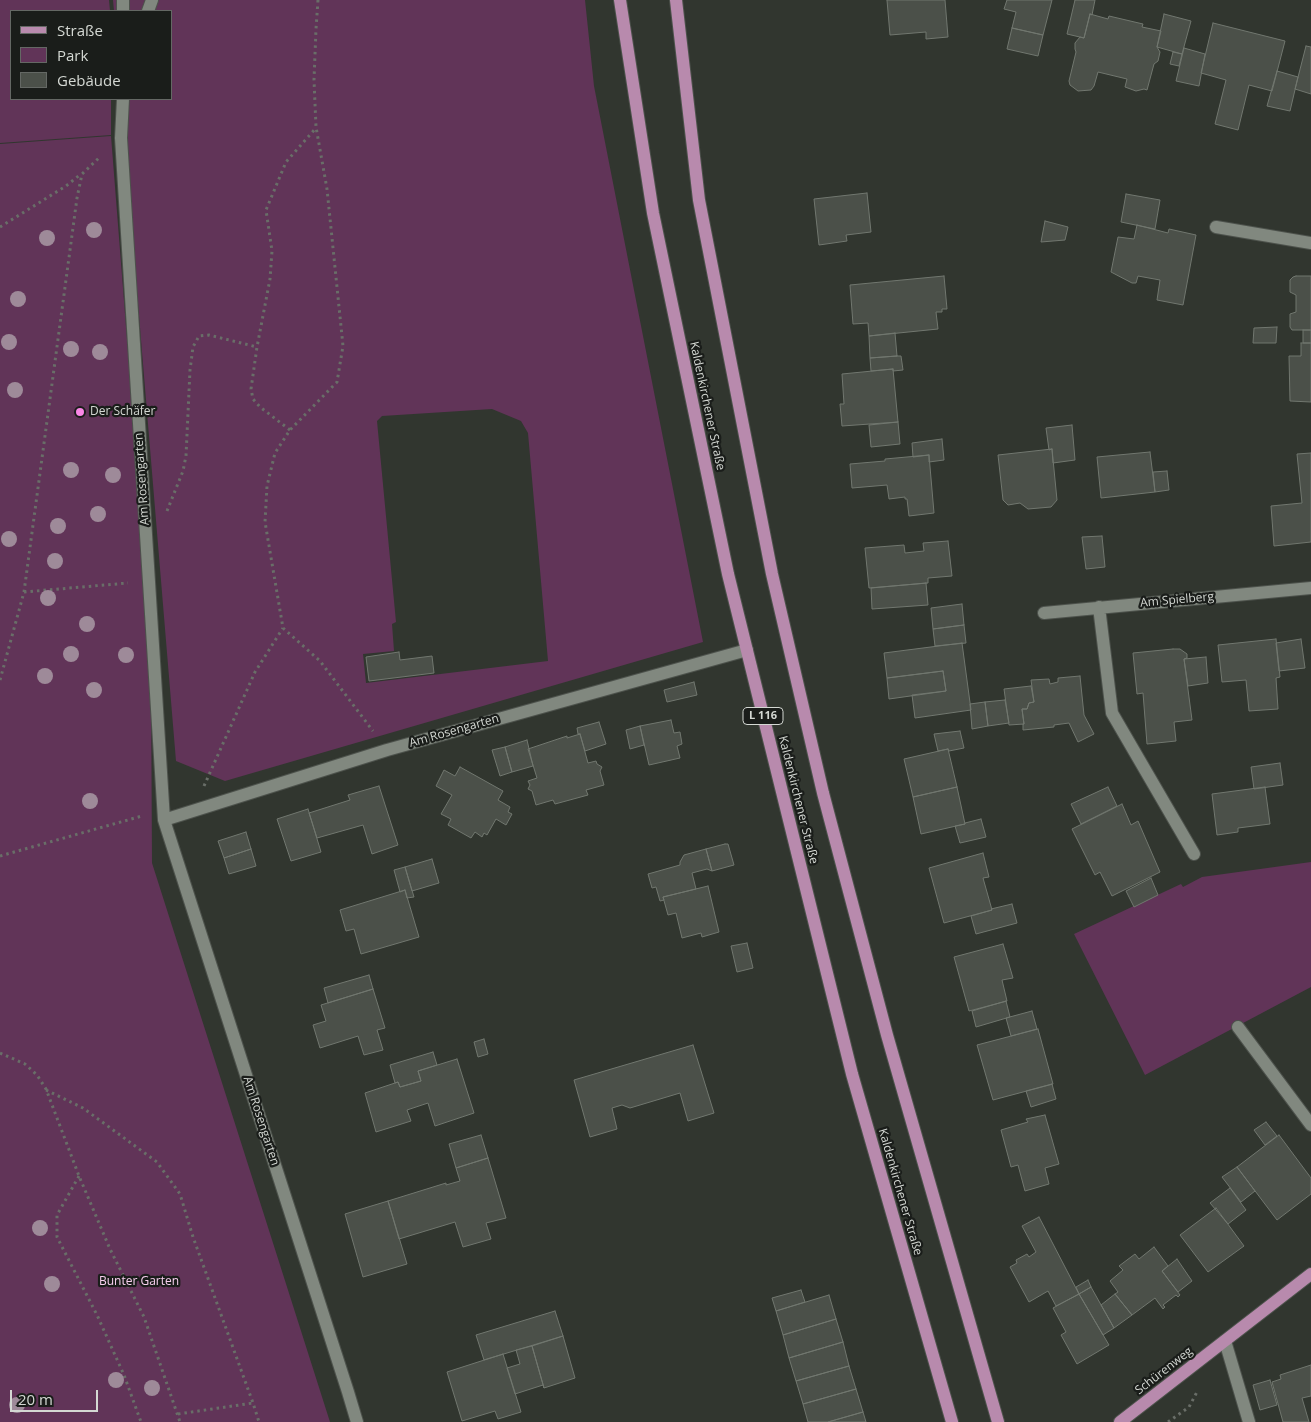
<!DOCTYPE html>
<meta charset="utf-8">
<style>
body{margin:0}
#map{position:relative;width:1311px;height:1422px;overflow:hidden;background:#31362f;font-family:"Open Sans",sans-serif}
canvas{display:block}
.legend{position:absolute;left:10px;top:10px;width:162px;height:90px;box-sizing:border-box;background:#1a1d1a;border:1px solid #646864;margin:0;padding:6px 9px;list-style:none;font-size:15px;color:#d4d8d3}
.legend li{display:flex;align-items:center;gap:10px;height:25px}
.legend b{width:25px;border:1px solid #646864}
.scale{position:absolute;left:10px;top:1390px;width:88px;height:22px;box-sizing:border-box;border:2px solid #d4d8d3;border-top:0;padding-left:6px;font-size:15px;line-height:18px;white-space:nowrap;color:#d4d8d3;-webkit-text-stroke:4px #1a1d1a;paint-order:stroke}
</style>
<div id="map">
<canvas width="1311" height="1422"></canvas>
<ul class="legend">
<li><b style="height:6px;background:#b88aad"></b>Straße</li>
<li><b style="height:14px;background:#613458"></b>Park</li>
<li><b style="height:14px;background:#4b5049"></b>Gebäude</li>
</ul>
<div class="scale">20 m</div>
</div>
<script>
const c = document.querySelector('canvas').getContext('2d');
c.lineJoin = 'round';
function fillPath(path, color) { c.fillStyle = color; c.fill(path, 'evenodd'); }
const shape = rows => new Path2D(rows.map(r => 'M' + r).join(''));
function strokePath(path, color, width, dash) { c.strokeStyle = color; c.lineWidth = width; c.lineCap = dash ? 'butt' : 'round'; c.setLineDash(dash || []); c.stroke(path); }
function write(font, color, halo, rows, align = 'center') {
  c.font = font + ' "Open Sans",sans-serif'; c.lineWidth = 4.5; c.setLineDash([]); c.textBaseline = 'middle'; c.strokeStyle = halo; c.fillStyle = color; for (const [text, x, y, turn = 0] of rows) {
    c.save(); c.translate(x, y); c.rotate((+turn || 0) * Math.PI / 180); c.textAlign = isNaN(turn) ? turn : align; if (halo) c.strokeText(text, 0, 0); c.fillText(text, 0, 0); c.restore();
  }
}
fillPath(shape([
 [0,0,109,0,110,11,11,11,11,99,111,99,111,135,0,143],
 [113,0,585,0,594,86,703,642,225,781,176,761,121,99,171,99,171,11,114,11],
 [492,409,521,421,528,433,548,661,366,683,363,654,394,651,392,624,396,622,377,421,382,416],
 [111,136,141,517,151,682,152,863,330,1422,0,1422,0,144],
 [1311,862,1311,987,1145,1075,1074,934,1181,884,1183,887,1202,877]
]), '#613458');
const building = shape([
 [887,0,945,0,948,37,926,39,926,32,890,35,887,0],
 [1007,0,1052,0,1043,35,1012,28,1016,12,1004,9,1007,0],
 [1075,0,1095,0,1092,15,1090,14,1084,38,1067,34,1075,0],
 [1090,14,1108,19,1109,16,1143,24,1142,27,1161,31,1157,47,1160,52,1158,61,1154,64,1147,90,1144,89,1136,91,1125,87,1127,79,1098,72,1094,86,1091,90,1078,91,1070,85,1069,81,1076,52,1075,49,1075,43,1080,37,1084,38,1090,14],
 [1164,14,1191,21,1182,54,1157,47,1164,14],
 [1213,23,1285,41,1272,91,1249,85,1238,130,1215,124,1226,80,1201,73,1213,23],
 [1012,28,1043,35,1038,56,1007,49,1012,28],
 [1306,46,1311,47,1311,94,1295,89,1306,46],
 [1184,48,1205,54,1199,86,1176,81,1184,48],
 [1173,52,1182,54,1179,66,1170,64,1173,52],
 [1277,71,1298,77,1290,111,1267,106,1277,71],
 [867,193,871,232,846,235,847,241,819,245,814,199,867,193],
 [1126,194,1160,200,1155,229,1121,222,1126,194],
 [1045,221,1068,227,1065,240,1041,242,1045,221],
 [1137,225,1168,233,1169,229,1196,235,1183,305,1157,300,1160,280,1138,276,1136,283,1132,283,1111,272,1118,237,1134,239,1137,225],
 [944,276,947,309,942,309,942,312,936,312,938,329,869,336,868,323,853,324,850,285,944,276],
 [1296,276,1311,276,1311,330,1292,330,1290,327,1290,314,1296,312,1296,295,1290,292,1290,280,1293,277,1296,276],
 [1277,327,1276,343,1253,343,1254,328,1277,327],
 [1303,330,1311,330,1311,343,1303,343,1303,330],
 [895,333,897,356,870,358,869,336,895,333],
 [1301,343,1311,343,1311,402,1290,401,1289,356,1301,356,1301,343],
 [897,356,901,356,903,370,893,371,893,369,871,371,870,358,897,356],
 [893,369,898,422,842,426,840,404,844,404,842,374,893,369],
 [898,422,900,444,871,447,869,425,898,422],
 [1072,425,1075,460,1053,463,1052,449,1049,450,1046,428,1072,425],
 [942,439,944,460,929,462,929,455,913,457,912,443,942,439],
 [1052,449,1057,500,1051,507,1028,509,1020,503,1008,505,1003,500,998,455,1052,449],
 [1150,452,1155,492,1101,498,1097,457,1150,452],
 [1311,453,1311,542,1274,546,1271,506,1302,503,1297,454,1311,453],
 [929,455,934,513,909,516,907,499,905,499,905,497,889,499,887,485,852,488,850,464,885,461,885,459,929,455],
 [1167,471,1169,490,1155,492,1153,472,1167,471],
 [1102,536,1105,567,1086,569,1082,537,1102,536],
 [948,541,952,576,928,578,928,583,869,588,865,548,904,545,905,553,924,551,923,543,948,541],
 [926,583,928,605,872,609,871,588,926,583],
 [962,604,964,625,933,629,931,608,962,604],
 [964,625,966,643,935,646,933,629,964,625],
 [1276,639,1280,677,1276,678,1278,709,1249,711,1246,680,1222,682,1218,645,1276,639],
 [1301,639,1305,668,1279,671,1276,643,1301,639],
 [962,643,971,710,915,718,912,695,946,691,943,671,887,678,884,653,962,643],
 [1173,649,1180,649,1187,654,1187,658,1184,659,1192,720,1174,722,1176,741,1147,744,1143,693,1137,694,1133,653,1173,649],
 [399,652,400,660,432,656,434,673,369,681,366,657,399,652],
 [1206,657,1208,683,1188,686,1184,659,1206,657],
 [943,671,946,691,889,699,887,678,943,671],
 [1080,676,1084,715,1094,734,1078,742,1069,723,1054,725,1054,727,1023,730,1023,724,1024,724,1022,709,1027,709,1029,703,1034,702,1031,680,1049,679,1050,684,1058,682,1058,678,1080,676],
 [694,682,697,695,667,702,664,690,694,682],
 [1031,686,1034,702,1029,703,1027,709,1022,709,1024,724,1009,725,1004,689,1031,686],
 [1005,700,1009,723,988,726,985,702,1005,700],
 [985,702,988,726,972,729,970,704,985,702],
 [671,720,674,733,680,732,682,744,677,746,680,758,649,765,640,726,671,720],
 [599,722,606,744,585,751,580,734,578,734,577,728,599,722],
 [640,726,644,745,630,749,626,730,640,726],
 [960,731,964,748,949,751,948,749,938,751,934,734,960,731],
 [580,734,588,763,596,761,597,764,602,767,600,771,604,785,586,790,588,795,555,804,553,800,536,805,532,791,528,789,530,785,528,781,537,778,528,749,567,736,567,738,580,734],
 [527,740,533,766,512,772,505,747,527,740],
 [505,747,512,772,500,776,492,750,505,747],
 [948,749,957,787,913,797,904,759,948,749],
 [1280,763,1283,785,1254,789,1251,767,1280,763],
 [460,767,503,791,498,800,510,807,508,812,512,814,506,825,496,819,487,835,484,833,482,837,475,832,471,838,448,825,451,819,441,814,452,795,436,786,444,770,455,776,460,767],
 [379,786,398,845,372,854,363,825,317,838,309,813,350,800,348,795,379,786],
 [957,787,965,824,921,834,913,797,957,787],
 [1108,787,1117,806,1081,824,1071,804,1108,787],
 [1265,787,1270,824,1238,828,1238,832,1217,835,1212,794,1265,787],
 [1122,804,1131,825,1138,821,1160,872,1112,896,1100,872,1095,875,1072,829,1122,804],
 [308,809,321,852,291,861,277,819,308,809],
 [981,819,986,837,960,843,955,826,965,824,965,823,981,819],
 [246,832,251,849,224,858,218,841,246,832],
 [725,844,728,844,734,865,712,871,706,849,725,844],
 [251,849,256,866,229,874,224,858,251,849],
 [706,849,712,871,707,869,692,873,696,889,663,897,664,900,660,901,656,887,652,888,648,874,680,865,680,862,684,855,706,849],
 [983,853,989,877,983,878,992,910,944,923,929,868,983,853],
 [432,859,439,883,412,891,405,867,432,859],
 [405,867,414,897,407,898,405,890,400,892,394,870,405,867],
 [1151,878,1158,895,1134,907,1126,891,1151,878],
 [708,886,719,932,702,937,701,933,682,938,676,913,668,915,663,897,708,886],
 [405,890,419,937,361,954,354,929,346,931,340,910,405,890],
 [1012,904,1017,923,976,934,971,916,992,910,991,909,1012,904],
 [747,943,753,968,737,972,731,946,747,943],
 [1003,944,1013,978,1002,980,1007,1001,969,1011,954,957,1003,944],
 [369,975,373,989,328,1003,324,988,369,975],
 [373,989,385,1028,377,1030,383,1050,364,1055,358,1036,320,1048,313,1025,326,1021,321,1005,373,989],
 [1006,1001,1010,1017,976,1027,972,1011,1006,1001],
 [1032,1011,1037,1029,1011,1036,1006,1018,1032,1011],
 [1038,1029,1053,1084,993,1100,977,1045,1038,1029],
 [484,1039,488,1054,478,1057,474,1042,484,1039],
 [693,1045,714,1113,688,1121,680,1093,630,1108,622,1105,612,1108,617,1129,590,1137,574,1080,693,1045],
 [433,1052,437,1065,418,1071,421,1081,400,1087,398,1082,395,1083,390,1065,433,1052],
 [457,1059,474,1113,435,1126,428,1103,407,1110,411,1121,376,1132,365,1093,398,1082,400,1087,421,1081,418,1071,457,1059],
 [1052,1084,1056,1099,1031,1107,1026,1091,1052,1084],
 [1045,1115,1059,1164,1045,1168,1049,1184,1025,1191,1018,1165,1011,1167,1001,1130,1028,1122,1026,1119,1045,1115],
 [1266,1122,1277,1136,1265,1145,1254,1130,1266,1122],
 [481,1135,488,1158,456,1168,449,1144,481,1135],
 [1279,1135,1311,1178,1311,1194,1277,1220,1237,1167,1279,1135],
 [488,1158,506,1218,486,1223,491,1239,463,1247,455,1222,399,1239,388,1201,446,1183,446,1185,460,1181,456,1168,488,1158],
 [1237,1167,1255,1191,1241,1202,1222,1177,1237,1167],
 [1230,1188,1246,1210,1228,1224,1210,1203,1230,1188],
 [388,1201,407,1264,363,1277,345,1214,388,1201],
 [1216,1208,1244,1246,1208,1272,1180,1235,1216,1208],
 [1039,1217,1079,1294,1056,1306,1048,1291,1029,1302,1010,1267,1017,1263,1016,1260,1027,1254,1029,1257,1036,1252,1022,1226,1039,1217],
 [1154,1247,1168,1266,1162,1271,1180,1295,1178,1297,1176,1295,1163,1305,1165,1307,1163,1309,1155,1298,1132,1315,1115,1294,1118,1292,1110,1281,1123,1270,1119,1266,1135,1254,1139,1259,1154,1247],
 [1177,1259,1192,1281,1178,1292,1162,1271,1177,1259],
 [1088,1280,1091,1287,1079,1294,1076,1287,1088,1280],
 [1091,1287,1114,1328,1103,1335,1079,1294,1091,1287],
 [801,1290,805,1302,776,1311,772,1298,801,1290],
 [1079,1294,1109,1345,1077,1364,1061,1335,1066,1332,1053,1308,1079,1294],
 [1115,1294,1132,1315,1114,1328,1101,1305,1115,1294],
 [829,1295,836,1319,783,1335,776,1311,829,1295],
 [555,1311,563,1336,484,1360,476,1335,555,1311],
 [836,1319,843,1342,789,1358,783,1335,836,1319],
 [563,1336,575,1378,544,1388,532,1346,563,1336],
 [843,1342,849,1366,796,1381,789,1358,843,1342],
 [532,1346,544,1388,543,1385,515,1394,507,1368,520,1364,516,1350,532,1346],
 [503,1354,521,1412,498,1419,495,1411,462,1421,447,1372,503,1354],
 [1311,1365,1311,1396,1302,1398,1309,1422,1283,1422,1272,1382,1281,1379,1280,1375,1311,1365],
 [849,1366,856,1389,803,1404,796,1381,849,1366],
 [1270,1380,1277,1405,1260,1410,1253,1385,1270,1380],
 [856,1389,863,1412,828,1422,808,1422,803,1404,856,1389],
 [863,1412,866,1422,828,1422,863,1412]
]);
fillPath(building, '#4b5049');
strokePath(building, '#71776f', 1);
const minor = shape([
 [123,0,123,11],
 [148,11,152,0],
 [123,99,121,138,164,820,348,1392,357,1422],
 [1216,227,1311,243],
 [1099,607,1112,713,1194,854],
 [1044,613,1311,588],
 [164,820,387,750,747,650],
 [1238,1027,1311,1125],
 [1225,1341,1249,1422]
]);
const major = shape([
 [620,0,653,213,728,574,852,1074,952,1422],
 [676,0,699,200,772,574,823,793,887,1035,998,1422],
 [1120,1422,1311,1274]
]);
strokePath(minor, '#4d524c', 14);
strokePath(major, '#4d524c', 14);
strokePath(shape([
 [318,0,316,29,314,80,316,127,327,189,343,346,337,382,290,430,275,453,267,486,265,522,283,628,320,661,373,731],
 [0,227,66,186,81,174],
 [290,430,260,407,253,399,251,389,257,347,270,279,272,251,266,210,286,162,316,128],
 [167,511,183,471,186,456,190,370,193,347,199,336,209,335,257,347],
 [24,592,128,583],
 [0,680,24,592,77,198,82,174,101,156],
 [204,786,255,672,283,628],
 [0,856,142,816],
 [0,1053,25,1064,37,1075,46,1089,79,1176,110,1249,144,1317,180,1422],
 [46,1090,83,1108,157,1162,180,1194,193,1237,253,1403,259,1422],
 [79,1176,57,1215,57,1237,97,1315,124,1375,141,1422],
 [178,1414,253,1403],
 [1168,1422,1189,1407,1198,1390]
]), '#696e68', 3, [2.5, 4]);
strokePath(minor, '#81887f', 12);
strokePath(major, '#b88aad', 12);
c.fillStyle = '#9e8a99';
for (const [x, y] of [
 [94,230],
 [47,238],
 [18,299],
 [9,342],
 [71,349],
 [100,352],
 [15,390],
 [71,470],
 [113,475],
 [98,514],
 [58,526],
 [9,539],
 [55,561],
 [48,598],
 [87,624],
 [71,654],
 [126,655],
 [45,676],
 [94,690],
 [90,801],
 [40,1228],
 [52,1284],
 [116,1380],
 [152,1388],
 [17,1405]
]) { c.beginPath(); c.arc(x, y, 8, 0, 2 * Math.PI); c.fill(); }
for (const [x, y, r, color] of [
 [80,412,5,"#fa87e6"]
]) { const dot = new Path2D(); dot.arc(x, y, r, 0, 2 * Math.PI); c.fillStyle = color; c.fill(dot); strokePath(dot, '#1a1d1a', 2); }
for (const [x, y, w] of [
 [763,716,40]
]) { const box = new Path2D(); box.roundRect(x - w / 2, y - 8.5, w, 17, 4); c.fillStyle = '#1a1d1a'; c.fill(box); strokePath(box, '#d4d8d3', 1); }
write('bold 11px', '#d4d8d3', null, [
 ["L 116",763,716]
]);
write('12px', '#d4d8d3', '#1a1d1a', [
 ["Kaldenkirchener Straße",707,406,78],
 ["Am Rosengarten",142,479,-94],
 ["Am Spielberg",1177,600,-5],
 ["Am Rosengarten",454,731,-16],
 ["Kaldenkirchener Straße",798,800,76],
 ["Am Rosengarten",261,1121,72],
 ["Kaldenkirchener Straße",900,1192,74],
 ["Schürenweg",1164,1371,-38]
]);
write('12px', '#d4d8d3', '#1a1d1a', [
 ["Der Schäfer",90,412]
], 'left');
write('12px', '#f8cfef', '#1a1d1a', [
 ["Bunter Garten",139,1282]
]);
</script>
